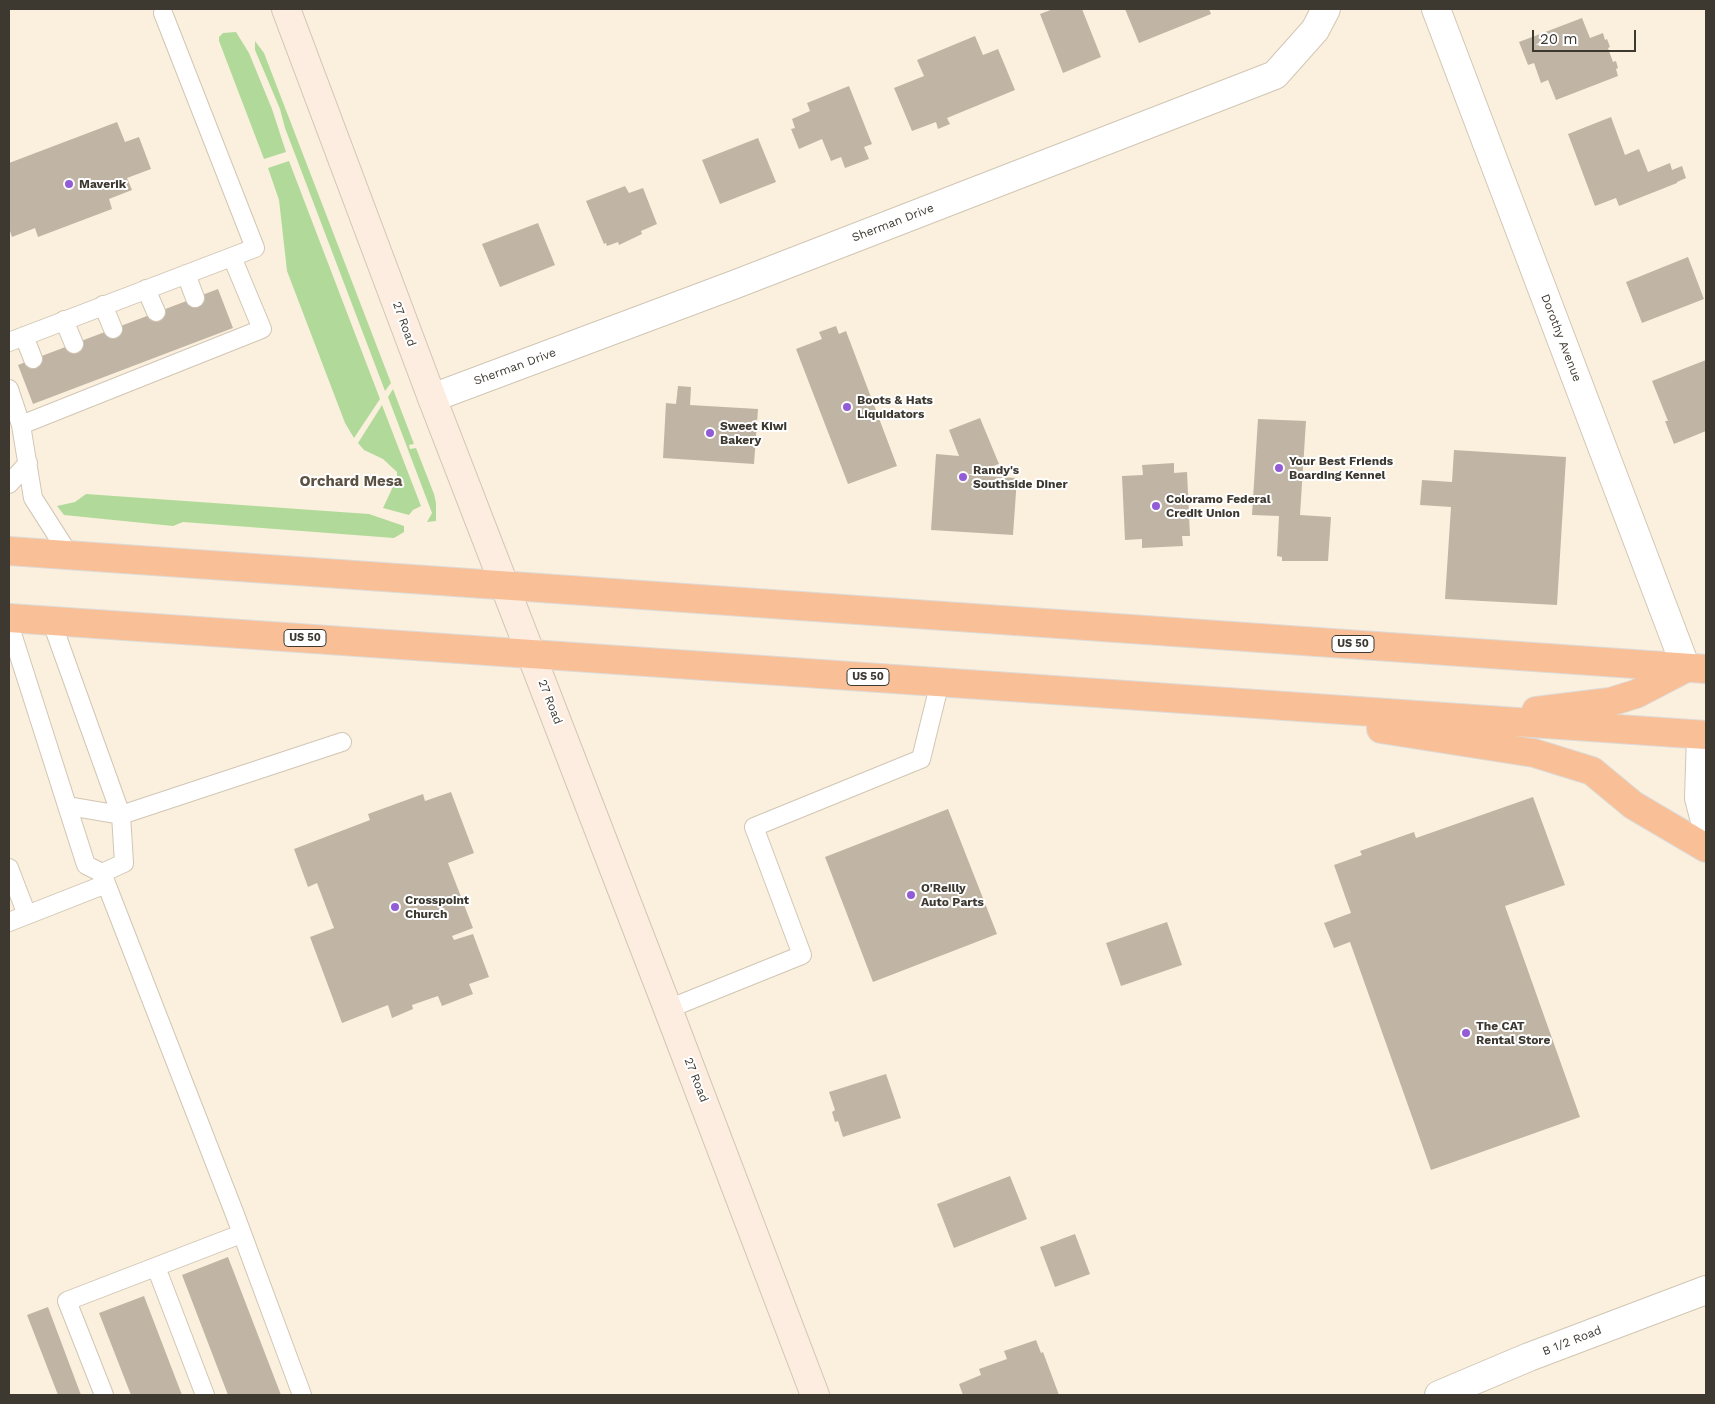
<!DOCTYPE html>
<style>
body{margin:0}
#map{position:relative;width:1715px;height:1404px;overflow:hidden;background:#fbf0dd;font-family:"Work Sans",sans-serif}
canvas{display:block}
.frame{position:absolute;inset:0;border:10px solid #3d3931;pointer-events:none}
.scale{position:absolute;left:1532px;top:30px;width:104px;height:22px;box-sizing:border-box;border:2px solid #3d3931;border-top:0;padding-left:6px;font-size:15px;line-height:18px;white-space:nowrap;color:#3d3931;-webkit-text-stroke:4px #fff;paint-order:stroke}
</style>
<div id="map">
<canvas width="1715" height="1404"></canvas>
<div class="frame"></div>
<div class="scale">20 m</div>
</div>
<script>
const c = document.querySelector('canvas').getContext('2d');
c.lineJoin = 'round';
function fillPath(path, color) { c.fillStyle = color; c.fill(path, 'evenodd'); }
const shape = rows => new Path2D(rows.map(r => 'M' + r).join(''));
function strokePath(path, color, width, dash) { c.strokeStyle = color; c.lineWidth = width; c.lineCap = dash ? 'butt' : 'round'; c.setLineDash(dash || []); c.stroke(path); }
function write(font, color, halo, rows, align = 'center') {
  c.font = font + ' "Work Sans",sans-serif'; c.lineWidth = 4; c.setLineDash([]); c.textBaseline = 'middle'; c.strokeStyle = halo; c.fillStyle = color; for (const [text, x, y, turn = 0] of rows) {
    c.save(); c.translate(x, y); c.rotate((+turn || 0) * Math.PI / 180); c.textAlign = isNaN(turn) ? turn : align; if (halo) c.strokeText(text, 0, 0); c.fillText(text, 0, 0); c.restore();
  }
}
fillPath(shape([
 [236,32,249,53,272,109,286,152,264,159,219,41,219,37,223,33],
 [255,41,264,53,391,383,385,391,285,128,280,109,255,50],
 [289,161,380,399,354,438,345,423,287,271,279,200,268,168],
 [393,389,414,444,409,445,410,449,416,448,434,494,436,503,436,521,427,522,432,513,388,397],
 [382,405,421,506,413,510,409,515,383,508,397,478,397,472,383,459,364,450,358,443],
 [86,494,369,514,404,526,404,532,394,538,183,522,173,526,64,515,57,506,75,502]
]), '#b1da9a');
fillPath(shape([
 [1053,9,1082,9,1101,57,1063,73,1040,14],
 [1125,9,1209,9,1211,14,1139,43],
 [1582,18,1590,38,1603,33,1605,40,1607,39,1610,47,1608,48,1613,62,1616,61,1618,68,1616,69,1618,76,1556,100,1548,80,1541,83,1534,63,1528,65,1519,42],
 [975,36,983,55,998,49,1015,90,947,118,950,124,938,129,936,122,912,131,894,88,924,76,917,60],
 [849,86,872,144,864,147,869,159,845,168,841,157,831,161,822,139,799,149,791,129,795,128,792,119,810,111,807,103],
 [1611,117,1625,155,1639,149,1648,172,1670,163,1672,170,1682,166,1686,178,1677,182,1677,183,1619,206,1616,198,1595,206,1568,134],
 [117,122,125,142,139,137,151,169,127,178,132,190,109,199,112,209,38,237,35,228,12,237,9,228,9,163],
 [758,138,776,182,720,204,702,160],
 [625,186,629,193,643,188,657,224,641,231,642,234,619,245,618,242,607,246,606,243,604,244,586,201],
 [538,223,555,265,500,287,482,244],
 [1688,257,1704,299,1642,323,1626,282],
 [218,289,233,328,33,404,18,365],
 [836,326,839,334,846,331,897,466,848,484,796,349,822,339,819,332],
 [1706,360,1706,431,1674,444,1665,421,1668,421,1652,381],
 [678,386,691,387,690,405,758,409,754,464,663,458,666,403,676,404],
 [980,418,999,464,968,475,1017,478,1013,535,931,530,936,454,959,456,949,430],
 [1258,419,1306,421,1300,515,1331,517,1328,561,1282,561,1282,557,1277,556,1279,516,1252,515],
 [1454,450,1566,457,1557,605,1445,599,1451,507,1420,505,1422,480,1452,482],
 [1174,463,1174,473,1187,472,1190,536,1182,536,1183,546,1142,548,1142,539,1125,540,1122,476,1143,475,1142,465],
 [451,792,474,853,448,863,473,928,452,936,454,940,473,934,489,977,469,984,473,994,442,1006,438,996,412,1005,413,1009,392,1018,388,1005,342,1023,310,937,334,928,317,883,308,887,294,849,370,820,368,814,423,794,425,801],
 [1533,797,1565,885,1505,906,1580,1117,1431,1170,1350,942,1334,948,1324,923,1351,913,1334,865,1362,855,1360,851,1414,832,1416,838],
 [948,809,997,934,873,982,825,857],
 [1167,922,1182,965,1121,986,1106,943],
 [886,1074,901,1118,843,1137,838,1121,835,1122,832,1112,835,1110,829,1092],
 [1010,1176,1027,1219,954,1248,937,1204],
 [1075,1234,1090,1274,1055,1287,1040,1247],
 [228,1257,281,1395,228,1395,182,1275],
 [144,1296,182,1395,131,1395,99,1313],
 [48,1307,81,1395,58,1395,27,1315],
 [1036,1340,1041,1353,1043,1352,1059,1395,963,1395,959,1384,981,1375,979,1369,1007,1359,1004,1351]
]), '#c0b5a4');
const lane = shape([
 [186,274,195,298],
 [146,289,156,312],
 [103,305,113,329],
 [64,320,74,344],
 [24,336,33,359],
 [9,342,255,248,163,13],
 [9,389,21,425,33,498,70,556],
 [21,425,262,329,232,257],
 [9,484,28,463],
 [9,624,86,865,102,873,124,863,121,815,51,620],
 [68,806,121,815,342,742],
 [9,868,27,915],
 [102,873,234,1212,302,1395],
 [9,922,106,884],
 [668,1009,802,955,754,827,921,759,940,682],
 [156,1267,205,1395],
 [104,1395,67,1301,241,1234]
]);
const street = shape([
 [1436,9,1686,668],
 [432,398,736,284,1275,75,1315,30,1326,9],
 [1701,735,1699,798,1706,825],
 [1439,1395,1529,1357,1706,1290]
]);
const secondary = shape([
 [286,9,432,398,668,1009,815,1395]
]);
const highway = shape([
 [9,551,1706,669],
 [9,618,1706,735],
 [1536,711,1610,702,1636,694,1686,668],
 [1381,729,1534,753,1592,771,1633,805,1706,848]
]);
strokePath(lane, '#d1c6b4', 20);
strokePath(street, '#d1c6b4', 30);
strokePath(secondary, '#d1c6b4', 30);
strokePath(highway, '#dcdbda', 30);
strokePath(lane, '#fff', 18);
strokePath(street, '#fff', 28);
strokePath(secondary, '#fdece0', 28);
strokePath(highway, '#f9bf96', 28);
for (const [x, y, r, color] of [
 [69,184,5,"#915cd5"],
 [847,407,5,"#915cd5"],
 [710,433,5,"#915cd5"],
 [1279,468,5,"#915cd5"],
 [963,477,5,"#915cd5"],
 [1156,506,5,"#915cd5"],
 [911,895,5,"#915cd5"],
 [395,907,5,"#915cd5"],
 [1466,1033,5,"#915cd5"]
]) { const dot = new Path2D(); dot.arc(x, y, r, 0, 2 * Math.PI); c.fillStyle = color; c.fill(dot); strokePath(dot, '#fff', 2); }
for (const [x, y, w] of [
 [305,638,42],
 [1353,644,42],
 [868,677,42]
]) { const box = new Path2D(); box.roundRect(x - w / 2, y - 8.5, w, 17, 4); c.fillStyle = '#fff'; c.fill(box); strokePath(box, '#3d3931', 1); }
write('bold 11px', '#3d3931', null, [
 ["US 50",305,638],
 ["US 50",1353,644],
 ["US 50",868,677]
]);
write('bold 12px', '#3d3931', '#fff', [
 ["Maverik",79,184],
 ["Boots & Hats",857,400],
 ["Liquidators",857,414],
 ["Sweet Kiwi",720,426],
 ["Bakery",720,440],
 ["Your Best Friends",1289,461],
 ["Boarding Kennel",1289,475],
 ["Randy's",973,470],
 ["Southside Diner",973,484],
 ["Coloramo Federal",1166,499],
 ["Credit Union",1166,513],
 ["O'Reilly",921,888],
 ["Auto Parts",921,902],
 ["Crosspoint",405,900],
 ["Church",405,914],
 ["The CAT",1476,1026],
 ["Rental Store",1476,1040]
], 'left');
write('12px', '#3d3931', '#fff', [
 ["Sherman Drive",893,223,-21],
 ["27 Road",404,324,70],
 ["Dorothy Avenue",1561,338,69],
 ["Sherman Drive",515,367,-20],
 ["27 Road",550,702,69],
 ["27 Road",696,1080,69],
 ["B 1/2 Road",1572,1341,-21]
]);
write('bold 15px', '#5c5243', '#fff', [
 ["Orchard Mesa",351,482]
]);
</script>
